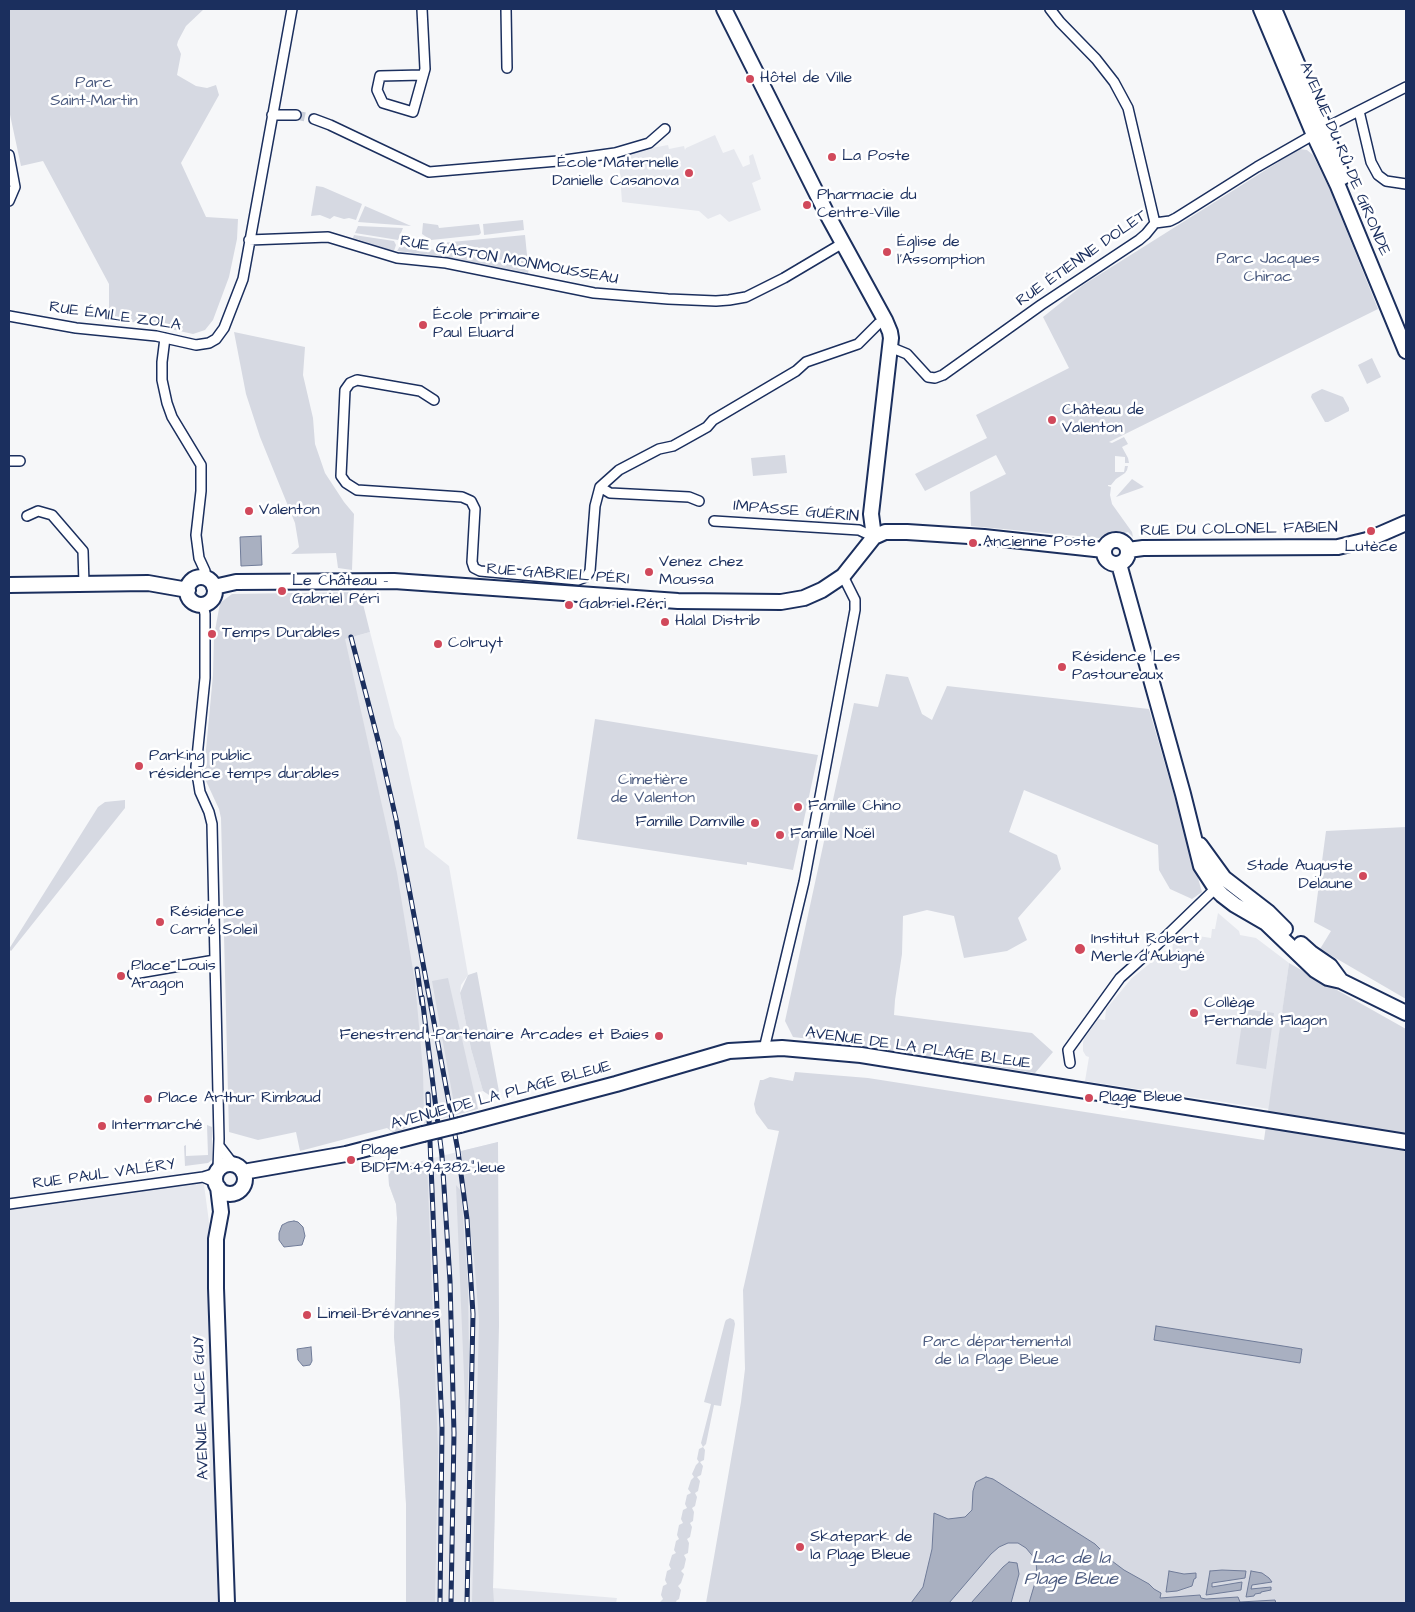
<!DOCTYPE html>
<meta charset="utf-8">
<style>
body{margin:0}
#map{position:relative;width:1415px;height:1612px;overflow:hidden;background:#f6f7f9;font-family:"Architects Daughter",sans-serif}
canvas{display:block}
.frame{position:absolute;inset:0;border:10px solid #1b2f5e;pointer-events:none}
</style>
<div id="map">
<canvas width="1415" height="1612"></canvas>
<div class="frame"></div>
</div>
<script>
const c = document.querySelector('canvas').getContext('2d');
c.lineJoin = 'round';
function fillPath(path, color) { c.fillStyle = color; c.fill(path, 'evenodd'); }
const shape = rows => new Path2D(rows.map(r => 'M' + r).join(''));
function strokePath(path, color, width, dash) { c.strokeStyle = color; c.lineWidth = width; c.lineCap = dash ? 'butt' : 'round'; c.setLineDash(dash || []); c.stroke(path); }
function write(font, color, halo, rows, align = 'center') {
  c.font = font + ' "Architects Daughter",sans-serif'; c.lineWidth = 5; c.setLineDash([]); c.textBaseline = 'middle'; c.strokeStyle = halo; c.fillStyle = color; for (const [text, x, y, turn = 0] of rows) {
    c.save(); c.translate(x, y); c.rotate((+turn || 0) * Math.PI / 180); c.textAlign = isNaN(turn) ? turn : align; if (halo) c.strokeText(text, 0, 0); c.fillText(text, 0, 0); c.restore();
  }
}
fillPath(shape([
 [715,135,723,153,734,149,743,167,750,164,749,156,753,154,761,179,752,183,761,210,729,222,720,214,708,219,699,211,622,202,619,161,625,160,624,153,668,145,669,149,684,146,685,150,686,148],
 [370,632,395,728,401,738,425,847,449,866,468,975,461,985,460,993,471,1049,483,1091,474,1093,460,1090,453,1092,456,1115,424,1124,424,1120,421,1121,295,653],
 [1218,913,1239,931,1240,935,1256,938,1289,963,1269,1109,1085,1081,1089,1057,1086,1056,1083,1051,1083,1043,1084,1039,1098,1019,1105,1020,1106,1009,1132,978,1165,951,1172,951,1173,944,1177,940,1181,941,1182,936,1185,934,1211,938,1212,929,1215,929],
 [498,1142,497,1411,493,1588,617,1598,616,1603,406,1603,406,1504,400,1401,394,1337,397,1218,396,1204,389,1185,388,1169,416,1161,421,1161],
 [203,1177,216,1275,226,1603,9,1603,9,1207]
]), '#e6e8ee');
fillPath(shape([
 [9,9,204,9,186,26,178,41,177,45,181,54,177,75,196,86,207,88,216,85,219,95,181,163,206,217,238,219,237,239,229,277,213,320,205,330,193,334,157,326,109,318,109,284,43,161,21,166,9,110],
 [1299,149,1307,150,1313,155,1331,192,1378,309,1109,442,1112,443,1124,437,1128,444,1122,447,1128,458,1129,463,1125,463,1125,457,1115,456,1115,472,1124,472,1125,466,1128,466,1127,470,1125,473,1116,479,1111,485,1108,485,1108,486,1111,487,1110,495,1112,504,1132,532,1133,537,1128,532,1122,534,1111,534,1099,538,971,526,970,492,1006,474,996,455,925,491,915,474,987,438,976,415,1069,368,1043,317,1083,285],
 [316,186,323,187,362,204,356,220,349,218,344,219,334,216,330,219,320,215,311,216],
 [365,206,402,222,411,226,358,222],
 [523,220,524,230,484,235,483,224],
 [423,223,438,225,439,228,479,224,481,233,479,235,431,240,422,234],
 [358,226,403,228,398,240,355,233],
 [354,235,394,241,396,245,394,251,353,238],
 [525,235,528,265,443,249,440,247,441,243],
 [400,246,436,250,529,268,528,273,447,257,397,251],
 [234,332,305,347,303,375,313,418,315,444,325,473,344,502,354,514,352,570,338,568,336,553,291,554,299,547,295,523,260,437,246,394],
 [1372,358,1381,377,1367,384,1358,365],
 [1322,389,1343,397,1349,408,1349,411,1328,422,1325,422,1311,397,1312,394],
 [785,455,787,473,753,476,751,458],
 [1132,479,1144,487,1116,497],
 [360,592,370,632,345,639,397,873,415,982,423,1070,424,1120,394,1133,387,1128,300,1151,296,1132,258,1140,229,1132,221,818,219,809,206,781,204,771,213,675,214,636,220,603,232,594],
 [861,596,861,605,829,780,825,780,857,597],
 [886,674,908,677,922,714,932,720,947,686,1149,709,1202,892,1192,899,1170,889,1159,870,1158,845,1024,790,1009,832,1057,855,1061,869,1018,918,1027,940,1007,951,964,958,954,916,927,910,903,916,902,954,895,1000,894,1015,1032,1033,1053,1052,1035,1073,844,1043,793,1037,785,1021,854,703,878,707],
 [595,719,818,755,793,870,747,862,747,865,577,839],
 [125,800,125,808,11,951,9,949,98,807,105,802],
 [1406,827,1406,999,1320,949,1331,931,1314,922,1326,831],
 [806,884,809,885,777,1019,773,1018],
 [1289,963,1406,1029,1406,1603,706,1603,741,1402,745,1369,743,1290,779,1131,768,1129,756,1113,754,1104,760,1080,763,1080,770,1077,793,1081,795,1072,868,1078,1264,1140],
 [477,972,500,1097,492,1097,483,1091,471,1049,460,993,468,975],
 [448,978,478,1109,456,1115,432,981],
 [1244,1009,1274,1013,1266,1069,1236,1064],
 [207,1125,212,1127,212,1160,208,1163,185,1166,184,1146,186,1145,186,1156,208,1155],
 [498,1142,499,1326,493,1588,494,1603,472,1603,479,1321,475,1269,461,1151],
 [427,1160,438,1449,435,1603,406,1603,406,1504,400,1401,394,1337,397,1218,396,1204,389,1185,388,1169],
 [456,1185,461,1191,468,1286,469,1355,466,1424],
 [730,1318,734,1320,735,1324,721,1406,714,1405,706,1444,703,1447,705,1450,704,1460,700,1462,703,1466,701,1475,697,1477,700,1481,698,1491,695,1493,697,1497,695,1506,692,1508,694,1512,693,1521,690,1523,692,1527,690,1537,687,1539,689,1543,688,1553,684,1555,686,1559,684,1568,681,1571,684,1574,681,1583,678,1586,681,1590,679,1599,676,1601,677,1603,659,1603,663,1599,661,1595,663,1586,667,1584,665,1580,667,1571,671,1569,669,1565,672,1555,676,1553,674,1550,676,1541,679,1539,677,1535,679,1525,683,1523,681,1519,683,1510,687,1508,685,1504,687,1495,691,1493,688,1489,691,1480,694,1477,692,1474,696,1465,699,1462,697,1459,699,1449,703,1447,701,1443,711,1404,704,1402,725,1322,726,1320]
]), '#d6d9e2');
const water = shape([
 [261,536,262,565,241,566,240,537,261,536],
 [294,1221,298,1222,303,1227,305,1236,302,1245,284,1247,279,1240,279,1233,282,1225,288,1222,294,1221],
 [1156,1326,1302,1349,1300,1363,1154,1340,1156,1326],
 [311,1347,312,1361,310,1365,303,1366,298,1360,297,1349,311,1347],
 [986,1477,993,1479,1095,1544,1112,1561,1124,1570,1149,1584,1154,1589,1161,1593,1160,1598,1200,1595,1201,1598,1206,1599,1238,1597,1240,1602,1275,1600,1276,1603,1029,1603,1037,1576,1036,1560,1026,1548,1018,1543,1008,1543,999,1547,991,1554,949,1603,911,1603,923,1587,932,1549,934,1513,948,1519,965,1517,972,1510,973,1491,976,1482,986,1477],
 [1009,1562,1017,1563,1019,1574,1011,1603,971,1603,1003,1567,1009,1562],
 [1169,1571,1184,1574,1196,1573,1196,1578,1194,1579,1192,1586,1177,1591,1166,1592,1169,1571],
 [1210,1571,1222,1570,1246,1571,1245,1578,1212,1583,1212,1587,1242,1582,1241,1590,1206,1595,1210,1571],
 [1251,1571,1262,1573,1269,1578,1272,1582,1252,1585,1251,1589,1271,1587,1271,1590,1261,1592,1261,1593,1255,1594,1254,1596,1246,1597,1251,1571]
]);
fillPath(water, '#a9b0c1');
strokePath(water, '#707c99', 1);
strokePath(shape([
 [296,115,314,119]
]), '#cacfda', 9, [9, 4.5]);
const street = shape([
 [422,9,425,69,413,112,383,103,377,90,380,76,423,75],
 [506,9,507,68],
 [1050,9,1060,22,1096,59,1114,82,1128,108,1155,223],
 [1359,111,1371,162,1378,175,1386,181,1406,184],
 [272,115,296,115],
 [314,119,330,125,429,172,558,161,615,153,649,143,665,129],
 [9,155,15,187,9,201],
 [249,240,328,237,397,258,446,263,594,293,668,299,716,301,729,300,746,297,784,278,843,243],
 [9,316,76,328,156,336,196,345,209,343,216,339,224,328,243,279,292,9],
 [165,338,162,362,162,380,167,403,172,417,201,465,201,491,196,535,199,558,205,571,205,579],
 [890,347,907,354,928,377,935,378,943,375,1041,305,1139,240,1146,234,1155,223,1170,221,1176,218,1257,167,1327,127,1406,87],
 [434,400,420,391,357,380,350,383,345,390,341,476,346,483,357,490,462,497,471,501,475,509,472,562,474,568,480,571,578,580,586,577,590,571,595,506,600,487,619,470,659,449,673,446,707,427,713,420,796,371,806,362,858,344,878,324,885,320],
 [9,461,20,461],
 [600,487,610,493,689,497,699,501],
 [27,516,38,511,52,515,83,551,84,584],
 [714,521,859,530,874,537],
 [203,605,205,614,205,678,196,767,200,792,209,812,212,824,219,1139,218,1170],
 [133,974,215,960],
 [764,1049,804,882,855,610,855,600,843,576],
 [1070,1063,1068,1050,1120,978,1158,944,1218,886],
 [220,1147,233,1164],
 [215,1182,203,1177,216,1173],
 [9,1204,203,1177]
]);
const secondary = shape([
 [724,9,828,216,885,320,890,332,891,338,871,514,874,537],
 [1261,9,1314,135,1338,186,1406,351],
 [1274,9,1316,108,1343,177],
 [874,537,885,532,907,532,984,537,1104,550],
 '1104 552a12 12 0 1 1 24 0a12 12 0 1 1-24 0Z',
 [1128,550,1143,548,1338,547,1367,540,1406,523],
 [1119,564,1183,794,1201,866,1216,889,1222,895,1235,905,1266,923,1315,970,1328,978,1341,981,1406,1013],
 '187 591a14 14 0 1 1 28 0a14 14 0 1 1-28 0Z',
 [9,585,148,583,188,590],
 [214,587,236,582,394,581,678,601,781,602,804,598,822,590,843,576,874,537],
 [1200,845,1224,878,1268,912,1285,929],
 [1301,944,1311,953,1330,966,1341,981],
 [460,1125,616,1084,729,1051,782,1048,861,1055,1406,1142],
 '215 1179a15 15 0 1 1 30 0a15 15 0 1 1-30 0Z',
 [243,1172,346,1154,423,1134],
 [218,1187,221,1212,216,1239,216,1288,227,1603]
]);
strokePath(street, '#1b2f5e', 12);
strokePath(secondary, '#1b2f5e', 18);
strokePath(street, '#fff', 9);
strokePath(secondary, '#fff', 14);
const rail = shape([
 [351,637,379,744,396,819,458,1151,467,1219,473,1314,467,1603],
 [417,969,422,1004],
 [422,997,442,1156,450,1281,454,1433,451,1603],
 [428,1094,442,1428,440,1603]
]);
strokePath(rail, '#1b2f5e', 5);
strokePath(rail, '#fff', 3, [9]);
const secondaryBridge = shape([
 [423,1134,460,1125]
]);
strokePath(secondaryBridge, '#1b2f5e', 18, []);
strokePath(secondaryBridge, '#fff', 14);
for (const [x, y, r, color] of [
 [750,79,5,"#d1495b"],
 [832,157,5,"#d1495b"],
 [689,173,5,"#d1495b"],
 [807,205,5,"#d1495b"],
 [887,252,5,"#d1495b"],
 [423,325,5,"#d1495b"],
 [1052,420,5,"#d1495b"],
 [249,511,5,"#d1495b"],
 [1371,531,5,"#d1495b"],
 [973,543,5,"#d1495b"],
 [649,572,5,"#d1495b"],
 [282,591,5,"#d1495b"],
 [569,605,5,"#d1495b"],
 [665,622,5,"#d1495b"],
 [212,634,5,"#d1495b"],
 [438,644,5,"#d1495b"],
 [1062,667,5,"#d1495b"],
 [139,766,5,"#d1495b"],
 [798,807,5,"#d1495b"],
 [755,823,5,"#d1495b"],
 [780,835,5,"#d1495b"],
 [1363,876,5,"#d1495b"],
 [160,922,5,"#d1495b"],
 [1080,949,6,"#d1495b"],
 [121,976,5,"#d1495b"],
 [1194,1013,5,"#d1495b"],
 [659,1036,5,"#d1495b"],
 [1089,1098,5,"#d1495b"],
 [148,1099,5,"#d1495b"],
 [102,1126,5,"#d1495b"],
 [351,1160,5,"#d1495b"],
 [307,1315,5,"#d1495b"],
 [800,1547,5,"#d1495b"]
]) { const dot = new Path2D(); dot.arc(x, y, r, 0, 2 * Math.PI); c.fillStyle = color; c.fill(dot); strokePath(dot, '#fff', 2); }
write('16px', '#1b2f5e', '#fff', [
 ["Hôtel de Ville",760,79],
 ["La Poste",842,157],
 ["École Maternelle",679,164,"right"],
 ["Danielle Casanova",679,182,"right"],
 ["Pharmacie du",817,196],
 ["Centre-Ville",817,214],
 ["Église de",897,243],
 ["l'Assomption",897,261],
 ["École primaire",433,316],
 ["Paul Eluard",433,334],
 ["Château de",1062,411],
 ["Valenton",1062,429],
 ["Valenton",259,511],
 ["Ancienne Poste",983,543],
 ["Lutèce",1371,548,"center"],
 ["Venez chez",659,563],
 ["Moussa",659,581],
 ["Le Château -",292,582],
 ["Gabriel Péri",292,600],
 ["Gabriel Péri",579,605],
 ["Halal Distrib",675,622],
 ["Temps Durables",222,634],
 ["Colruyt",448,644],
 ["Résidence Les",1072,658],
 ["Pastoureaux",1072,676],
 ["Parking public",149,757],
 ["résidence temps durables",149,775],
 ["Famille Chino",808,807],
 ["Famille Damville",745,823,"right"],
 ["Famille Noël",790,835],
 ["Stade Auguste",1353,867,"right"],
 ["Delaune",1353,885,"right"],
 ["Résidence",170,913],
 ["Carré Soleil",170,931],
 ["Institut Robert",1091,940],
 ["Merle d'Aubigné",1091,958],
 ["Place Louis",131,967],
 ["Aragon",131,985],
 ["Collège",1204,1004],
 ["Fernande Flagon",1204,1022],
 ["Fenestrend -Partenaire Arcades et Baies",649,1036,"right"],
 ["Plage Bleue",1099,1098],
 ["Place Arthur Rimbaud",158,1099],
 ["Intermarché",112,1126],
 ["Plage",361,1151],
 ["BIDFM:494382\",leue",361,1169],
 ["Limeil-Brévannes",317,1315],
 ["Skatepark de",810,1538],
 ["la Plage Bleue",810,1556]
], 'left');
write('16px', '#4a5a7f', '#fff', [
 ["Parc",94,84],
 ["Saint-Martin",94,102],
 ["Parc Jacques",1268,260],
 ["Chirac",1268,278],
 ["Cimetière",653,781],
 ["de Valenton",653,799],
 ["Parc départemental",997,1343],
 ["de la Plage Bleue",997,1361]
]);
write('16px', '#1b2f5e', '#fff', [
 ["AVENUE DU RÛ DE GIRONDE",1344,159,67],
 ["RUE ÉTIENNE DOLET",1082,259,-35],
 ["RUE GASTON MONMOUSSEAU",509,261,10],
 ["RUE ÉMILE ZOLA",115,317,8],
 ["IMPASSE GUÉRIN",796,512,5],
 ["RUE DU COLONEL FABIEN",1239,530,-1],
 ["RUE GABRIEL PÉRI",558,575,4],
 ["AVENUE DE LA PLAGE BLEUE",918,1049,8],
 ["AVENUE DE LA PLAGE BLEUE",501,1096,-15],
 ["RUE PAUL VALÉRY",104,1175,-8],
 ["AVENUE ALICE GUY",202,1408,-92]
]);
write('italic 18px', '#4d5c81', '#fff', [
 ["Lac de la",1071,1559],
 ["Plage Bleue",1071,1580]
]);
</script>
